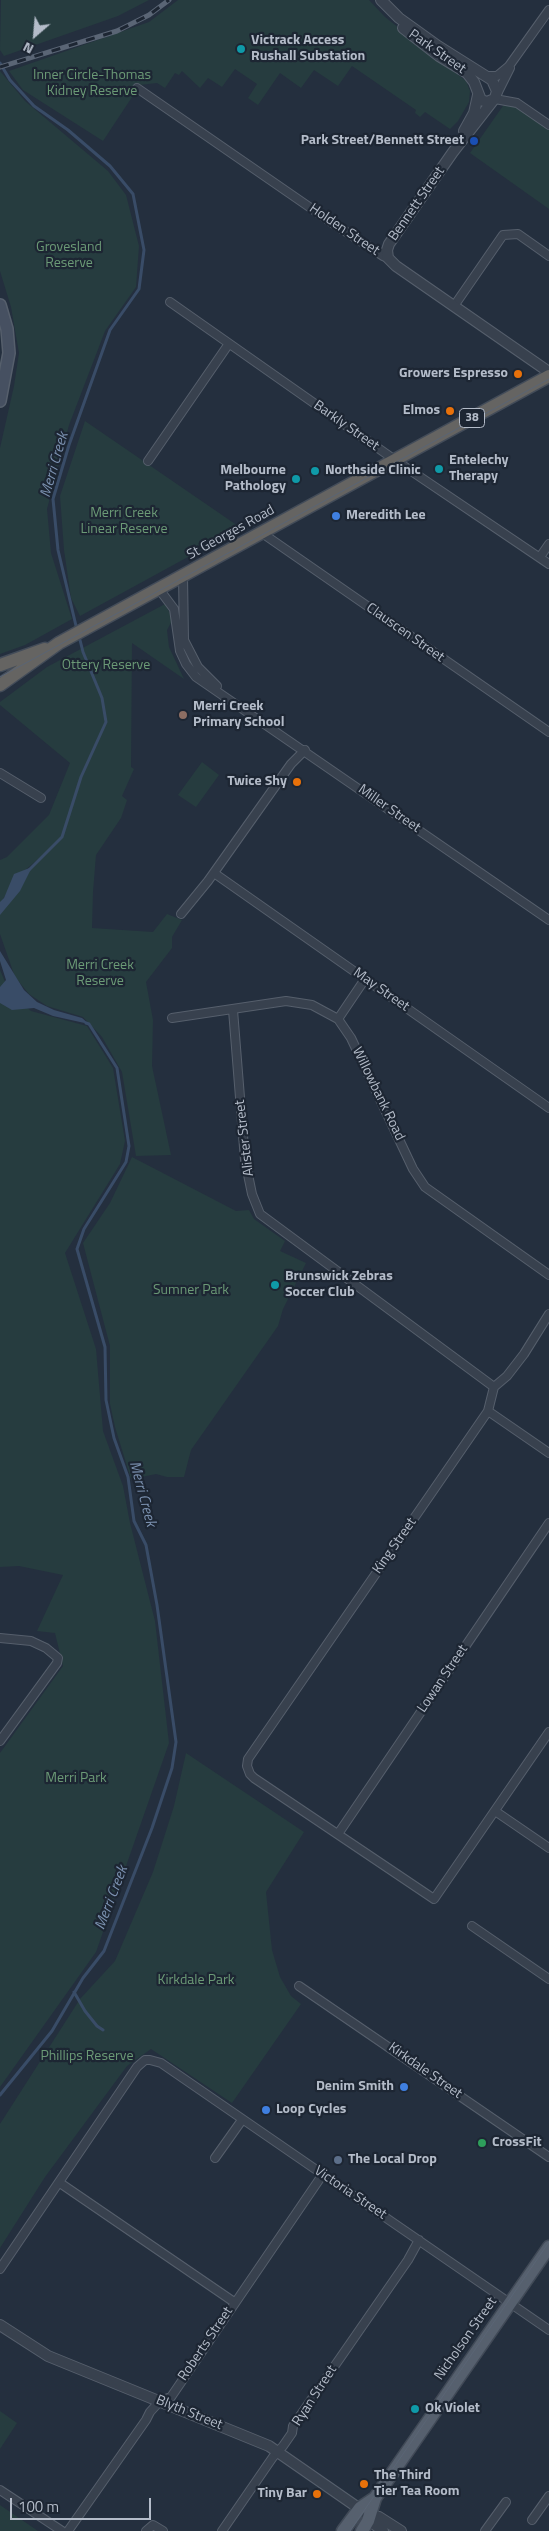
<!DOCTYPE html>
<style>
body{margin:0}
#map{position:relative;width:549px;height:2531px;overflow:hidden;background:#242f3e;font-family:"Titillium Web",sans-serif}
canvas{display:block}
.north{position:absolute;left:10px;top:10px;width:50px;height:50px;-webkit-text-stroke:4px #1d2633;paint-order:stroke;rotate:207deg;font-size:14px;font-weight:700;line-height:20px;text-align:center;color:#b4bcc9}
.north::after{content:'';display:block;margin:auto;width:18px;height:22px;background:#b4bcc9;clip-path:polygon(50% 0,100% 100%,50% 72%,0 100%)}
.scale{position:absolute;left:10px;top:2498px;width:141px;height:22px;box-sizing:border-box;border:2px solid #b4bcc9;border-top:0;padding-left:6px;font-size:15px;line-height:18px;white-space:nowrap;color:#b4bcc9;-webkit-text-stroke:4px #1d2633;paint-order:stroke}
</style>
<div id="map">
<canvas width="549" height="2531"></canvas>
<div class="north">N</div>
<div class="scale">100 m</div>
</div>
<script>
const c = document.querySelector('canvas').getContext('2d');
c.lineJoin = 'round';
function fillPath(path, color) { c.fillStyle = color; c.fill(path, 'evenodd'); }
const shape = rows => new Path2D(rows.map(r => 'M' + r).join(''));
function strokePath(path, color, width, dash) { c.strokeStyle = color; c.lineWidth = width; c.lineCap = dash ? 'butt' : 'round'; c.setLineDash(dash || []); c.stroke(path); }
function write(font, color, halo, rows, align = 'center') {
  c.font = font + ' "Titillium Web",sans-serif'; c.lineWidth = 4.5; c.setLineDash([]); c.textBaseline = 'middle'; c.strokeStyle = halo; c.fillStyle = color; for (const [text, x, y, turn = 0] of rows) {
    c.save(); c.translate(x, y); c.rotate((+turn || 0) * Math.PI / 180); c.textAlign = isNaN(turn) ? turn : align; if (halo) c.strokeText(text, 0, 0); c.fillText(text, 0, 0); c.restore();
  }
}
fillPath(shape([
 [1,0,149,0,118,16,4,56,0,50],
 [178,0,369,0,385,17,466,81,470,91,469,102,458,121,450,129,425,112,420,117,415,113,416,110,352,66,338,86,314,70,301,88,280,73,258,105,248,98,257,84,235,69,222,87,208,78,200,88,182,71,179,75,175,73,165,88,157,83,140,85,103,141,23,90,9,71,149,22],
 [0,71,25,101,108,171,126,195,139,246,136,287,105,331,69,425,47,509,51,553,72,619,25,645,0,654,0,448,14,386,19,353,11,307,0,271],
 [505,103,515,106,549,129,549,209,470,153],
 [85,421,241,528,80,616,71,598,64,550,60,496],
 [165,604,173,619,167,630,169,647,184,679,132,643,131,767,134,769,122,796,127,800,121,818,96,855,93,892,92,928,153,932,167,914,182,920,172,937,172,948,146,982,153,1020,152,1066,171,1155,136,1156,122,1072,102,1037,83,1017,47,1006,29,994,15,977,0,934,0,908,16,882,52,847,16,878,0,904,0,860,7,857,49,815,70,763,0,705,0,702,47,667],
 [202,762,219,775,196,807,178,795],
 [0,970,9,991,31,1011,87,1026,113,1068,125,1141,120,1164,65,1253,96,1349,103,1431,123,1486,130,1523,155,1621,169,1743,96,1952,0,2087,0,1753,63,1666,55,1633,37,1631,63,1575,19,1566,0,1567],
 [132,1157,236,1211,249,1210,254,1219,285,1241,280,1251,306,1263,283,1309,278,1326,191,1450,184,1477,167,1477,156,1474,131,1479,115,1427,110,1404,110,1346,83,1243,110,1203],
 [186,1753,304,1832,266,1892,272,1950,280,1977,291,1996,301,2004,232,2103,151,2049,127,2066,45,2177,0,2248,0,2124,80,1999,115,1961,153,1872,174,1806],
 [0,2411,17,2423,0,2449],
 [0,2505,38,2531,0,2531]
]), '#263c3f');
fillPath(shape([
 [32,867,20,891,0,915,0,902,4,898,14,874],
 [0,951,24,990,37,1002,54,1010,82,1018,89,1024,53,1016,34,1008,12,1010,0,1003,0,987,6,980,0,961]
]), '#394c67');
strokePath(shape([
 [0,63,10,80,34,106,68,130,110,166,133,194,144,250,139,289,110,330,69,445,53,499,58,550,77,630],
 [29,870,62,837,81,777,106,722,102,698,83,652,79,636],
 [74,1992,85,2011,97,2026,103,2030],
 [0,2095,52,2031,83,1978,104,1951,152,1828,172,1768,176,1742,157,1605,146,1545,134,1521,128,1477,114,1438,106,1400,105,1347,77,1249,84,1229,126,1162,129,1146,117,1068,89,1024,86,1023]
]), '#394c67', 3);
const minor = shape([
 [486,76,497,76,509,66,549,10],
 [137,88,331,222,383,256,388,258],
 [496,96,510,68],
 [495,99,517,103,549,125],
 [170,302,395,460,549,564],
 [454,306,503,235,518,234,549,256],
 [148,461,228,345],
 [262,533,549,732],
 [540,557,549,544],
 [183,576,184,640,198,667,217,686],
 [159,589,174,609,180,651,186,664,196,677,549,920],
 [0,773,41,798],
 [214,873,549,1108],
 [181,914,208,881,291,764,305,750],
 [233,1010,245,1160,252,1194,260,1214,494,1387],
 [172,1018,286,1001,312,1005,338,1019,351,1038,413,1169,425,1187,549,1275],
 [338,1019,365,979],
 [549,1314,524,1354,507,1376,494,1387,488,1411,248,1759,247,1766,250,1774,254,1778,434,1899,549,1732],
 [488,1411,549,1453],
 [0,1638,31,1641,46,1648,58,1658,57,1663,0,1741],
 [495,1811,549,1848],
 [338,1834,549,1523],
 [472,1926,549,1979],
 [299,1986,549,2157],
 [215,2158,242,2120],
 [60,2183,234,2302],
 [0,2269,137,2067,145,2060,150,2060,161,2063,549,2330],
 [0,2490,62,2531],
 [532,2520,549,2496],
 [68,2531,146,2420,150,2412,160,2401,171,2397,323,2174],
 [146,2531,153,2525,163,2531],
 [222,2531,273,2457,283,2446,292,2433,293,2426,408,2260,419,2240],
 [485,2531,506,2502]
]);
const tertiary = shape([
 [381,0,399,18,438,46,492,80,497,91,495,98,453,152,389,244,387,250,388,258,396,266,549,372],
 [403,28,439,56,467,73,474,82,481,100,487,102,494,99],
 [464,131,474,113,478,95],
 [0,2325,48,2356,269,2446,370,2516,379,2517,401,2531],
 [370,2516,374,2524,383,2531]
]);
const secondary = shape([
 [0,305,7,329,9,353,0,401]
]);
const primary = shape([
 [343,2531,360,2508,375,2498],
 [362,2531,368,2521,375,2498,549,2247]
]);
const trunk = shape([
 [0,665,45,649],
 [0,685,59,643,549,376]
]);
strokePath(minor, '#565f6c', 10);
strokePath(tertiary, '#565f6c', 12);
strokePath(secondary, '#565f6c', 14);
strokePath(primary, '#414a57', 15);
strokePath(trunk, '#434c59', 15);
strokePath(minor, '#38414e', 8);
strokePath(tertiary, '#38414e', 10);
strokePath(secondary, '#465061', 11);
strokePath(primary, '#56606e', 12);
strokePath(trunk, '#656462', 12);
strokePath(shape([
 [0,677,549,379],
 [350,2531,549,2242]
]), '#5a6575', 1);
const rail = shape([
 [0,67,117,31,149,15,169,0]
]);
strokePath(rail, '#5a6575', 5);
strokePath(rail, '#1d2633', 3, [9]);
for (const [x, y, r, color] of [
 [241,49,5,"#0f9aa8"],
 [474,141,5,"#1a4fb4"],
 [518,374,5,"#e8710a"],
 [450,411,5,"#e8710a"],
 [439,469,5,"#0f9aa8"],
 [315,471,5,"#0f9aa8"],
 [296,479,5,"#0f9aa8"],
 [336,516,5,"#3f7fe0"],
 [183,715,5,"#8d6e63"],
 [297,782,5,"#e8710a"],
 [275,1285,5,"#0f9aa8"],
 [404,2087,5,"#3f7fe0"],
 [266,2110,5,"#3f7fe0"],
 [482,2143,5,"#2e9e5b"],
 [338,2160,5,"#5c6f8a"],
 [415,2409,5,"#0f9aa8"],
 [364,2484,5,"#e8710a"],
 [317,2494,5,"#e8710a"]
]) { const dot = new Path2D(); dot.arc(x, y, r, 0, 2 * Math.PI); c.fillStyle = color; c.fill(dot); strokePath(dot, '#1d2633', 2); }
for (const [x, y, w] of [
 [472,418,25]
]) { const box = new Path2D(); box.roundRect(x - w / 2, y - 9.5, w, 19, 4); c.fillStyle = '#1d2633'; c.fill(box); strokePath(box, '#b4bcc9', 1); }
write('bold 12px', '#b4bcc9', null, [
 ["38",472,418]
]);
write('bold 14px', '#b4bcc9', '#1d2633', [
 ["Victrack Access",251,41],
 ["Rushall Substation",251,57],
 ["Park Street/Bennett Street",464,141,"right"],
 ["Growers Espresso",508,374,"right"],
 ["Elmos",440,411,"right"],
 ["Entelechy",449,461],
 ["Therapy",449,477],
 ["Melbourne",286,471,"right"],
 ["Pathology",286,487,"right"],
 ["Northside Clinic",325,471],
 ["Meredith Lee",346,516],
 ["Merri Creek",193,707],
 ["Primary School",193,723],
 ["Twice Shy",287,782,"right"],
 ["Brunswick Zebras",285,1277],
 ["Soccer Club",285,1293],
 ["Denim Smith",394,2087,"right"],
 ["Loop Cycles",276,2110],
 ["CrossFit",492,2143],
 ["The Local Drop",348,2160],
 ["Ok Violet",425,2409],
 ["The Third",374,2476],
 ["Tier Tea Room",374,2492],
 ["Tiny Bar",307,2494,"right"]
], 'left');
write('14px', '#b4bcc9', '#1d2633', [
 ["Park Street",437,52,35],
 ["Bennett Street",417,204,-55],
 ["Holden Street",344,230,34],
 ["Barkly Street",346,426,35],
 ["St Georges Road",231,533,-29],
 ["Clauscen Street",405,633,35],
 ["Miller Street",389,809,35],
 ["May Street",381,990,35],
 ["Willowbank Road",378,1094,64],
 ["Alister Street",245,1138,-97],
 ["King Street",395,1546,-55],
 ["Lowan Street",443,1679,-56],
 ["Kirkdale Street",425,2071,35],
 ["Victoria Street",350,2193,34],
 ["Nicholson Street",466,2339,-55],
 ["Roberts Street",206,2344,-56],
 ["Ryan Street",315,2396,-57],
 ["Blyth Street",189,2413,22]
]);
write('14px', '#6b9a76', '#1d2633', [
 ["Inner Circle-Thomas",92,76],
 ["Kidney Reserve",92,92],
 ["Grovesland",69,248],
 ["Reserve",69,264],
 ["Merri Creek",124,514],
 ["Linear Reserve",124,530],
 ["Ottery Reserve",106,666],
 ["Merri Creek",100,966],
 ["Reserve",100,982],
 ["Sumner Park",191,1291],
 ["Merri Park",76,1779],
 ["Kirkdale Park",196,1981],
 ["Phillips Reserve",87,2057]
]);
write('italic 15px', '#7c92b1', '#1d2633', [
 ["Merri Creek",55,465,-74],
 ["Merri Creek",142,1494,75],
 ["Merri Creek",112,1898,-69]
]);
</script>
